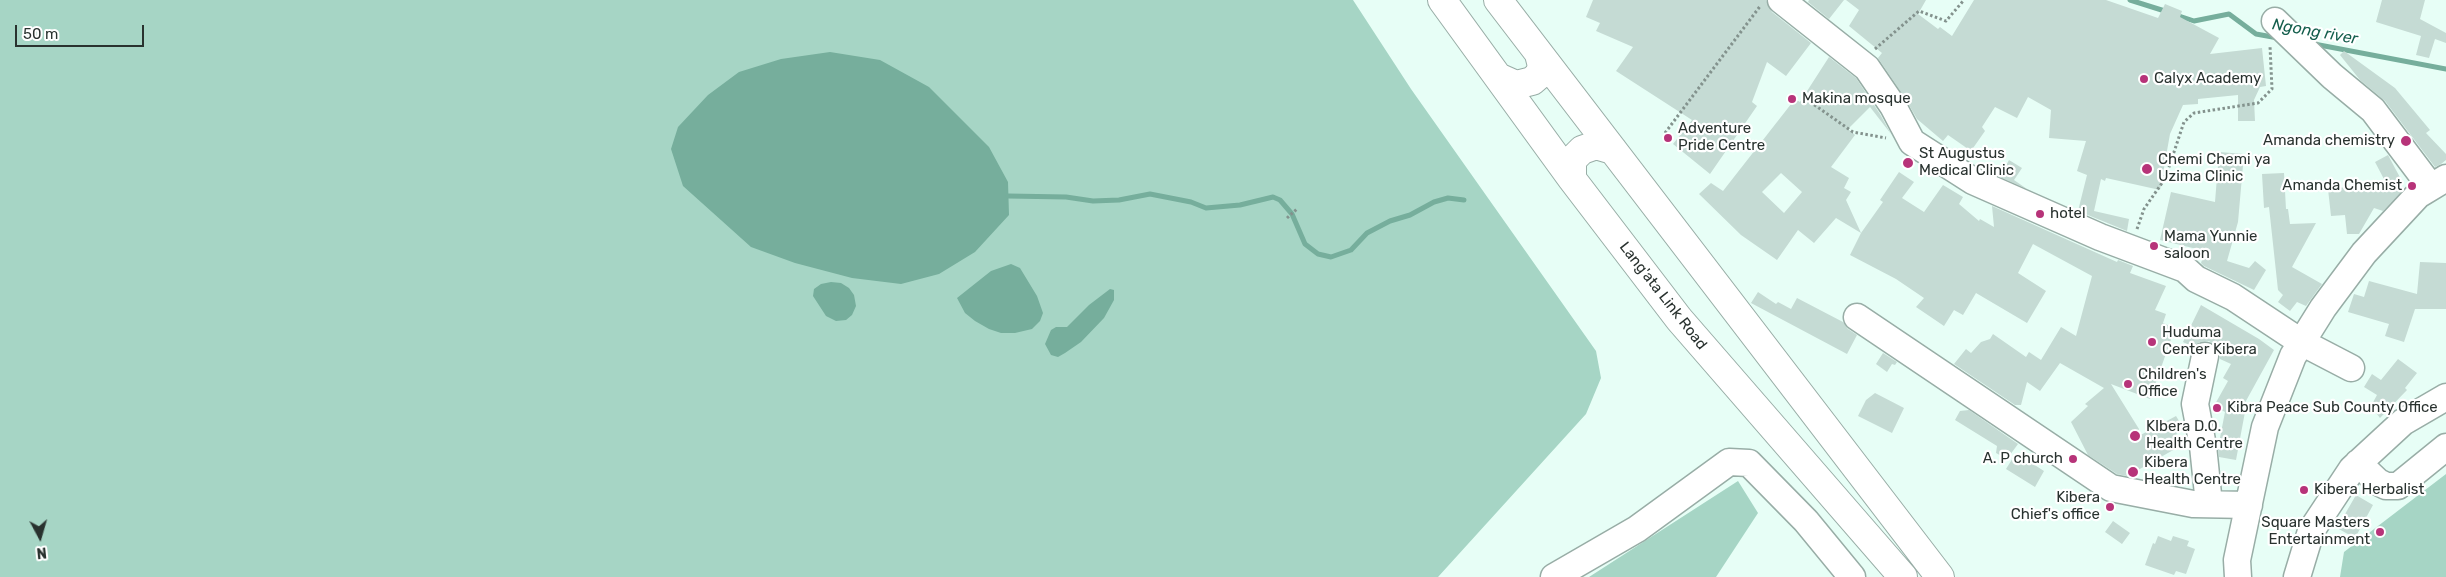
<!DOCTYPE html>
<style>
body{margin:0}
#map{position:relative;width:2446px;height:577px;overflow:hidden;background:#e7fef6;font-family:Rubik,sans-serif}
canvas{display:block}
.north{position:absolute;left:15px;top:512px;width:50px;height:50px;-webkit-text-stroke:4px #fff;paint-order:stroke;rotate:174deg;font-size:14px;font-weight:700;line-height:20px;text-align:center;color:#29322f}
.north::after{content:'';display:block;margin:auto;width:18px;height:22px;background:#29322f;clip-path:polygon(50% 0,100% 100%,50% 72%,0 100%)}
.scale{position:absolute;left:15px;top:25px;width:129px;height:22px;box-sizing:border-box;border:2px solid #29322f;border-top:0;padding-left:6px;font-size:15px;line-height:18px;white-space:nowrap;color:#29322f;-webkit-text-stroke:4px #fff;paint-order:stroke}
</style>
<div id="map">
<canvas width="2446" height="577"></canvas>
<div class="north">N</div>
<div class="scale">50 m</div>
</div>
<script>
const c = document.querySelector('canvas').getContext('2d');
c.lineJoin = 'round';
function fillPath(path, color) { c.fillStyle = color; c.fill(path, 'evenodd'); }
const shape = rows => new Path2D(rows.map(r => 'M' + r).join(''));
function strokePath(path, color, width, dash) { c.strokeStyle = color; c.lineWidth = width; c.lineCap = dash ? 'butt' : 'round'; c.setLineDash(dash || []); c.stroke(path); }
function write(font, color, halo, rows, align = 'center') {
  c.font = font + ' Rubik,sans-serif'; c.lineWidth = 4.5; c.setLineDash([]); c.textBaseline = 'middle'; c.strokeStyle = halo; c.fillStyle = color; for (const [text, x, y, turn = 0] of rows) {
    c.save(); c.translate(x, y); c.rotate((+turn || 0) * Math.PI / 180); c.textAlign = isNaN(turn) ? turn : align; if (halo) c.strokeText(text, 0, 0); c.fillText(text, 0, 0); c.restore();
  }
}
fillPath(shape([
 [0,0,1353,0,1411,89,1596,351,1601,378,1586,414,1438,577,0,577],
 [2446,474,2446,577,2340,577,2344,552],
 [1738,481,1758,513,1716,577,1589,577]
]), '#a6d5c5');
fillPath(shape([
 [830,52,880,60,929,87,989,147,1008,182,1009,215,975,252,939,274,901,284,852,278,795,263,751,247,683,186,671,149,678,127,708,95,739,72,781,59],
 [1011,264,1020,268,1037,296,1043,313,1040,321,1032,329,1015,333,1001,333,989,329,975,321,965,313,957,298,991,271],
 [831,282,841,283,849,288,854,295,856,306,852,315,846,320,836,321,826,316,813,296,814,289,821,284],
 [1110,289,1114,290,1114,300,1104,318,1081,342,1065,353,1058,357,1051,355,1045,344,1051,330,1056,327,1067,327,1089,305]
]), '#76ae9c');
strokePath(shape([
 [2130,0,2168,12],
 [2176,15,2194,21,2229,14,2256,34,2278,38],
 [2314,44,2446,69],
 [1008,196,1066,197,1093,201,1119,200,1150,194,1191,202,1206,208,1240,205,1273,197,1280,200,1292,214,1305,244,1318,254,1331,257,1351,250,1367,233,1390,221,1410,215,1434,202,1448,198,1464,200]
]), '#76ae9c', 5);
fillPath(shape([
 [1593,0,1766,0,1772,12,1811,43,1786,76,1767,62,1752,102,1757,106,1710,174,1673,144,1692,120,1616,71,1633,47,1596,31,1600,23,1586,17],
 [1809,0,1844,0,1829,19,1808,2],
 [1846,0,1926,0,1918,14,1938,29,1940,27,1952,36,1974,0,2106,0,2158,18,2165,4,2182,11,2180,17,2219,38,2210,54,2262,48,2266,86,2260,87,2254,100,2255,121,2238,121,2238,95,2198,99,2198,104,2183,105,2170,134,2160,190,2106,178,2105,181,2101,179,2094,211,2129,219,2127,231,2078,211,2087,175,2077,171,2086,141,2049,138,2051,110,2028,97,2017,118,1995,107,1982,127,1985,131,1971,151,1948,135,1943,141,1917,119,1905,98,1878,58,1882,53,1849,26,1859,10],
 [2382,0,2425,0,2420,19,2446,33,2446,43,2435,39,2429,58,2416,55,2421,36,2376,22],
 [2344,51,2395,88,2430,130,2426,133,2446,154,2446,160,2441,164,2435,167,2385,101,2360,80,2340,55],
 [1829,57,1856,78,1880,114,1891,134,1870,107,1848,129,1855,135,1831,167,1849,178,1844,188,1851,192,1846,200,1861,233,1883,202,1880,200,1899,172,1914,182,1902,198,1924,212,1943,185,1963,197,1959,204,1979,221,1980,219,1994,227,1992,206,2117,262,2118,260,2133,266,2130,273,2166,286,2155,310,2166,314,2163,323,2175,328,2150,399,2111,384,2139,429,2135,438,2176,416,2184,429,2176,434,2182,445,2131,474,2132,477,2117,474,2088,455,2071,422,2088,406,2085,404,2104,388,2060,363,2040,391,2027,382,2021,405,2015,405,1954,364,1966,349,1971,353,1981,342,1990,339,1993,334,2026,357,2029,352,2041,360,2061,327,2076,336,2092,276,2033,244,2018,273,2046,291,2027,323,1976,293,1963,315,1954,310,1944,326,1916,307,1924,298,1896,279,1850,255,1861,233,1836,218,1814,243,1798,230,1777,260,1741,235,1699,194,1711,183,1723,191,1795,99,1800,102],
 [1781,173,1802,192,1784,213,1762,192],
 [2219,152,2244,154,2238,222,2227,261,2249,268,2255,261,2266,270,2254,290,2204,266,2201,263,2205,251,2160,240,2171,192,2215,202],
 [2388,155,2403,183,2396,186,2402,191,2383,211,2374,208,2359,234,2347,234,2345,215,2331,216,2328,189,2386,183,2375,162],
 [2009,160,2022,168,2014,180,2027,189,2000,177],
 [2284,173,2286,209,2288,209,2290,224,2316,223,2292,267,2322,284,2306,306,2297,302,2290,311,2278,302,2283,295,2278,290,2269,207,2264,208,2262,174],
 [2420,262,2446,263,2446,309,2415,309,2404,342,2385,336,2389,324,2348,312,2354,294,2364,297,2369,281,2417,294],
 [1758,292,1776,304,1778,302,1791,309,1797,298,1843,322,1848,329,1857,335,1847,354,1751,303],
 [2201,305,2259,339,2274,350,2241,410,2245,412,2236,460,2219,457,2218,448,2225,412,2214,406,2228,381,2223,378,2231,364,2220,359,2219,351,2215,345,2209,341,2200,342,2193,347,2183,342],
 [1883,353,1897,362,1895,365,1892,364,1887,372,1876,364],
 [2398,359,2417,373,2405,388,2407,390,2380,418,2371,406,2377,395,2364,387,2372,374,2381,380],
 [1875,393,1904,408,1892,433,1858,416,1866,400],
 [1969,410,2018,444,2007,459,1996,453,1997,446,1955,420,1960,411],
 [2016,453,2044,471,2035,487,2006,469],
 [2356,495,2373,505,2355,538,2337,528],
 [2113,521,2130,533,2122,544,2105,532],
 [2158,536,2171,541,2173,536,2189,541,2187,546,2195,549,2186,574,2176,571,2174,575,2145,565,2153,543,2155,544]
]), '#c5dbd4');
const minor = shape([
 [1781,0,1867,68,1893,106,1912,142,1973,181,2100,237,2185,269,2196,279,2233,297,2301,342,2351,368],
 [2275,21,2332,76,2373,110,2431,187],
 [1857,317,2111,488,2193,504,2249,505],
 [2205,356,2195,404,2203,446,2209,504],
 [2358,463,2378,482,2386,486,2398,486,2446,447],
 [1554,577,1637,529,1729,462,1749,463,1806,521,1852,577],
 [2238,577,2237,560,2265,427,2293,356,2323,308,2364,253,2418,195,2446,178],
 [2297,577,2311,531,2352,469,2403,422,2446,397]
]);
const major = shape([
 [1442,0,1572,179,1679,319,1903,577],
 [1498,0,1940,577],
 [1498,77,1516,85,1532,81,1539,75,1542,66,1539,54],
 [1572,179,1572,160,1582,150,1596,145,1613,150]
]);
strokePath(minor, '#98ada6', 29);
strokePath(major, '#98ada6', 30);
strokePath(shape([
 [1875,49,1919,11,1946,21,1964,0],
 [1806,99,1853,132,1886,138],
 [1665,133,1761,5],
 [1287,218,1298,208],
 [2137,229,2144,209,2162,183,2169,167,2184,122,2194,113,2258,103,2272,89,2270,46]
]), '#83928d', 3, [2.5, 2.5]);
strokePath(minor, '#fff', 26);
strokePath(major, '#fff', 28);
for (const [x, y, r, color] of [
 [2144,79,5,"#b73379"],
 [1792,99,5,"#b73379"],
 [1668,138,5,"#b73379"],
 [2406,141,6,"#b73379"],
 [1908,163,6,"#b73379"],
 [2147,169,6,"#b73379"],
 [2412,186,5,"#b73379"],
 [2040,214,5,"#b73379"],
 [2154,246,5,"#b73379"],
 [2152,342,5,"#b73379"],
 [2128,384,5,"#b73379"],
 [2217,408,5,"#b73379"],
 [2135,436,6,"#b73379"],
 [2073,459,5,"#b73379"],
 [2133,472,6,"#b73379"],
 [2304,490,5,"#b73379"],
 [2110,507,5,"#b73379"],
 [2380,532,5,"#b73379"]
]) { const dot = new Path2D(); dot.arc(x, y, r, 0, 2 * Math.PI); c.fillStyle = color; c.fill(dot); strokePath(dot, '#fff', 2); }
write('15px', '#29322f', '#fff', [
 ["Calyx Academy",2154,79],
 ["Makina mosque",1802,99],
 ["Adventure",1678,129],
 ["Pride Centre",1678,146],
 ["Amanda chemistry",2395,141,"right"],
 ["St Augustus",1919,154],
 ["Medical Clinic",1919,171],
 ["Chemi Chemi ya",2158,160],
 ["Uzima Clinic",2158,177],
 ["Amanda Chemist",2402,186,"right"],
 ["hotel",2050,214],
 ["Mama Yunnie",2164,237],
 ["saloon",2164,254],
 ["Huduma",2162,333],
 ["Center Kibera",2162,350],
 ["Children's",2138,375],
 ["Office",2138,392],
 ["Kibra Peace Sub County Office",2227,408],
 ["KIbera D.O.",2146,427],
 ["Health Centre",2146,444],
 ["A. P church",2063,459,"right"],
 ["Kibera",2144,463],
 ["Health Centre",2144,480],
 ["Kibera Herbalist",2314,490],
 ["Kibera",2100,498,"right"],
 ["Chief's office",2100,515,"right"],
 ["Square Masters",2370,523,"right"],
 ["Entertainment",2370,540,"right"]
], 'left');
write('15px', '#29322f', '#fff', [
 ["Lang'ata Link Road",1663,296,52]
]);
write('italic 16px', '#155f4d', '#fff', [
 ["Ngong river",2315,32,10]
]);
</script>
